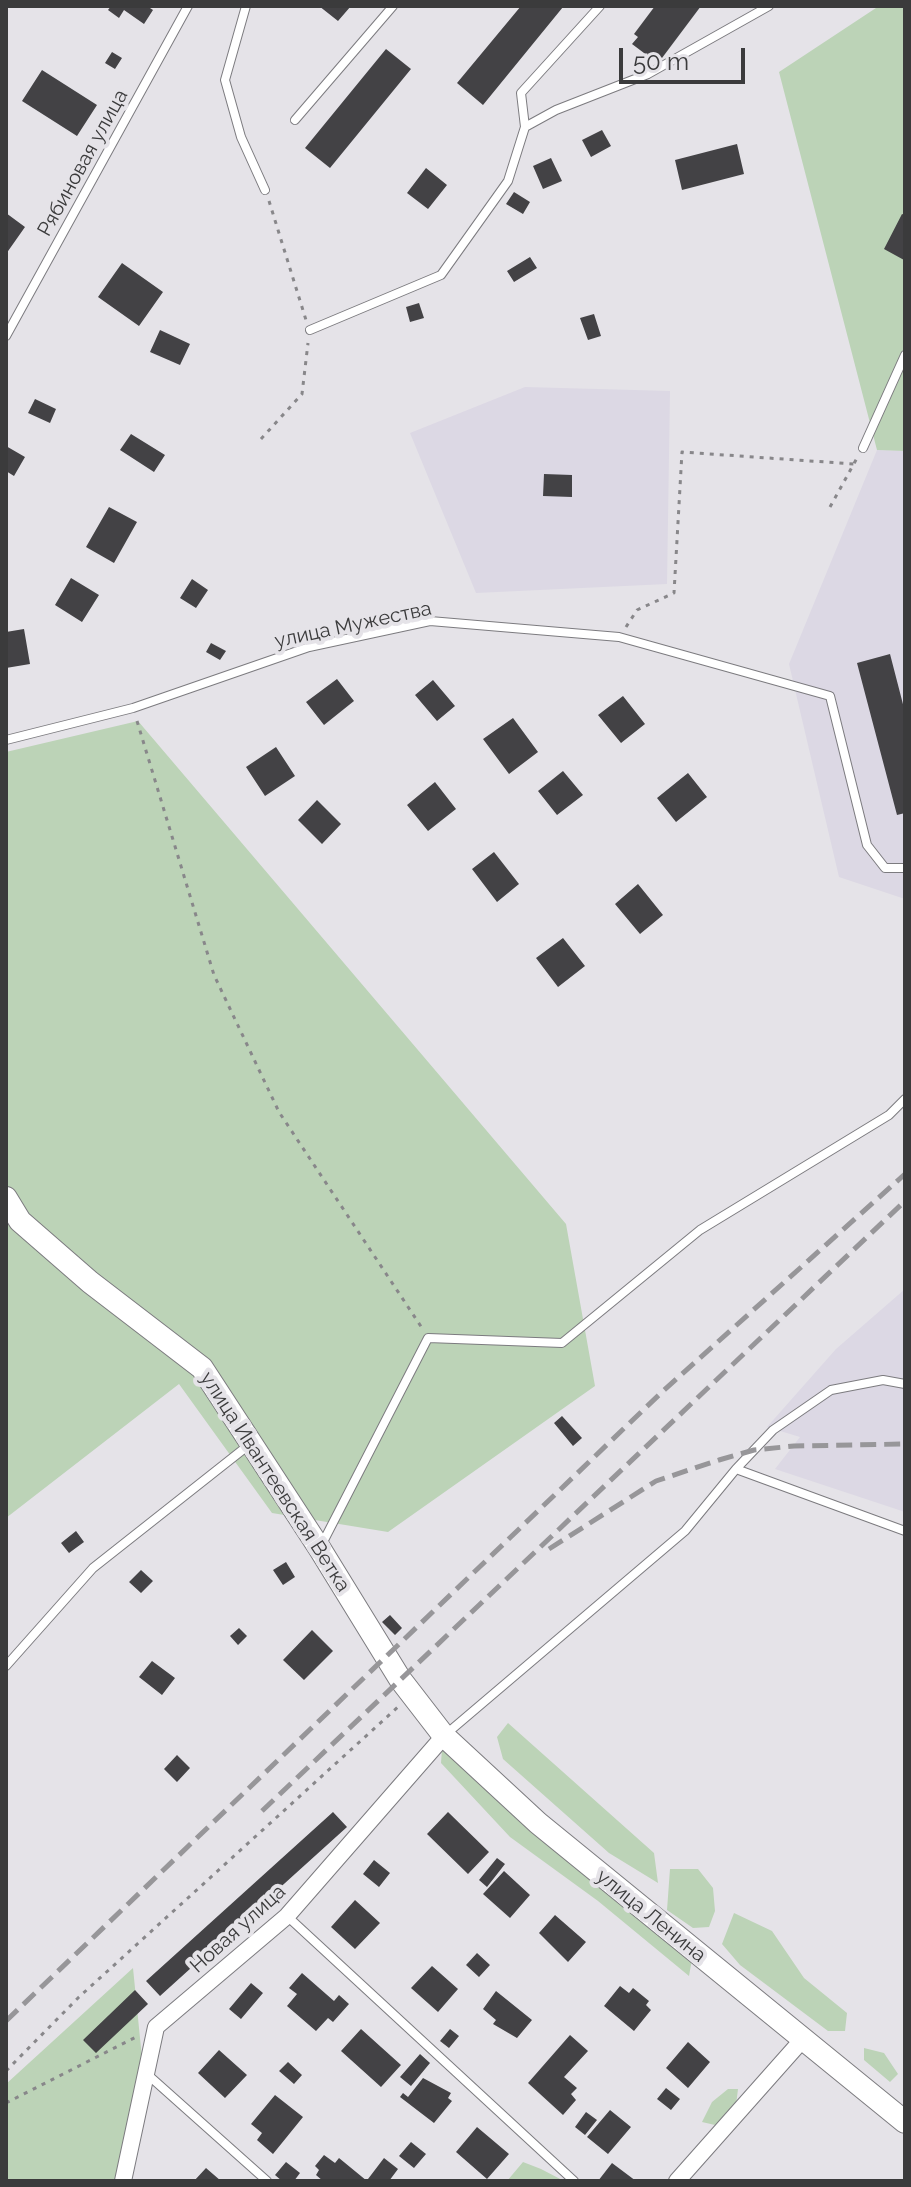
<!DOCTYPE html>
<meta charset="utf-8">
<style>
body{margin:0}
#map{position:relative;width:911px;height:2187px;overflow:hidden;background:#e5e3e8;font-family:Raleway,sans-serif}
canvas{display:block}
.frame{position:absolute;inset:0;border:8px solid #3b3b3c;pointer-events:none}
.scale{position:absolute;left:619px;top:48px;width:126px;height:36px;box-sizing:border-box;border:4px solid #3b3b3c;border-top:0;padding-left:10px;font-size:24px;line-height:28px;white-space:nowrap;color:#3b3b3c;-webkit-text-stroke:6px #e5e3e8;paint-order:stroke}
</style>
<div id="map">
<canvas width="911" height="2187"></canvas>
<div class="frame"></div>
<div class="scale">50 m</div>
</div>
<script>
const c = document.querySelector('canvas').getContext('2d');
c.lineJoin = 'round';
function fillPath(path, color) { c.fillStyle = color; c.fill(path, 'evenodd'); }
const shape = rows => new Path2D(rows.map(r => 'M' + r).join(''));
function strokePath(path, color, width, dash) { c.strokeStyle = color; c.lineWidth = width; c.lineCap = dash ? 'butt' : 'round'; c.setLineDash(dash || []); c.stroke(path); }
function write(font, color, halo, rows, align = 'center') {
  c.font = font + ' Raleway,sans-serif'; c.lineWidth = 8; c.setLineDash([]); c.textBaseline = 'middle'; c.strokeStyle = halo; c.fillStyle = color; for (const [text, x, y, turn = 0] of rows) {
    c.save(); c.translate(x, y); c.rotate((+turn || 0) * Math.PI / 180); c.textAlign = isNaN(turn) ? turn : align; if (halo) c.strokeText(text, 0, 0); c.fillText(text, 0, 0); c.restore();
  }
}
fillPath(shape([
 [525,387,670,391,667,584,476,593,410,433],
 [877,450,905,451,905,899,839,877,789,664],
 [905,1289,905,1512,775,1469,800,1437,767,1427,836,1349]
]), '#dcd8e4');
fillPath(shape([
 [879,6,905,6,905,451,877,450,779,72],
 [138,721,566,1224,595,1386,388,1532,272,1513,179,1384,6,1518,6,752],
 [508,1723,654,1853,658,1883,609,1853,503,1759,497,1737],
 [442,1749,693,1954,689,1976,598,1901,510,1837,441,1763],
 [670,1869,698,1869,713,1888,715,1911,709,1927,693,1928,667,1910],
 [734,1913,772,1931,804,1978,847,2013,845,2031,828,2031,740,1965,722,1944],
 [133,1968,146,2098,129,2181,6,2181,6,2084],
 [864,2048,884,2053,898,2074,890,2082,864,2060],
 [728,2089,738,2089,736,2105,715,2125,702,2122,712,2102],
 [523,2162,541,2169,564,2181,507,2181]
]), '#bcd3b7');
fillPath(shape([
 [111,6,147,6,153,10,144,24,124,10,119,18,108,10],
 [319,6,351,6,338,21],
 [521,6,563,7,483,105,457,83],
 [655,6,701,6,662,58,656,54,652,59,632,44,638,37,634,34],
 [386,49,411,69,330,168,305,148],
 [112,52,122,58,115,69,105,63],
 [42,70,97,105,77,136,22,101],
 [602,130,611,146,591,157,582,140],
 [737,144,744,174,682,190,675,160],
 [551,158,562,181,543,189,533,166],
 [426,168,447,185,428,209,407,193],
 [514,192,530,202,523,214,506,204],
 [6,213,25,227,6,254],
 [902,214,905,215,904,260,884,249],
 [530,257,537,268,514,282,507,271],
 [122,263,163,292,139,326,98,297],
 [419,303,424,318,410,322,406,307],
 [594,314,601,336,588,340,580,318],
 [160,330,190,344,180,365,150,352],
 [35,399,56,409,50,423,28,413],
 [131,434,165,455,154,472,120,450],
 [6,446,25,457,14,476,6,471],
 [544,474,572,475,572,497,543,496],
 [109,507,137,522,114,563,86,547],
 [71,578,99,595,82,622,55,605],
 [192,579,208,590,196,608,180,598],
 [24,629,30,664,6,668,6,632],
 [211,643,226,651,220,660,206,652],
 [890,654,905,712,905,813,897,815,857,663],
 [337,679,354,701,324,725,306,702],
 [433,680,455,706,437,721,415,695],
 [623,696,645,724,621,743,598,715],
 [513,718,538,752,509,774,483,739],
 [276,747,295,776,265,796,246,767],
 [563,771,583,795,557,815,538,791],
 [688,773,707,797,676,822,657,798],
 [435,782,456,809,428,831,407,805],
 [317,800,341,824,322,844,298,820],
 [494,852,519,884,497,902,472,869],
 [638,884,663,915,640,934,615,904],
 [563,938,585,966,558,987,536,958],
 [562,1416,582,1438,573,1446,554,1423],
 [76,1531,84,1542,69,1553,61,1543],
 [286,1562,295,1577,283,1585,273,1570],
 [141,1570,153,1581,141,1593,129,1582],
 [390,1615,402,1628,395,1635,382,1622],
 [239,1628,247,1636,238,1645,230,1636],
 [312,1630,333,1651,304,1680,283,1660],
 [152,1661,175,1678,162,1695,139,1677],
 [177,1755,190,1768,177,1782,164,1769],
 [333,1812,347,1827,160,1996,146,1981],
 [448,1812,489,1852,468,1874,427,1834],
 [497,1858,505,1864,487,1887,479,1880],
 [374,1860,390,1873,379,1887,363,1874],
 [504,1871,530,1895,510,1918,483,1894],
 [355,1900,380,1923,355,1949,331,1927],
 [555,1915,586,1942,568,1962,539,1933],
 [477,1953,490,1965,479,1977,466,1965],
 [432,1966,458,1989,438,2012,411,1988],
 [302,1973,334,2001,339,1995,349,2004,333,2022,328,2018,316,2031,287,2006,297,1994,289,1988],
 [251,1983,263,1993,241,2019,229,2009],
 [620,1986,629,1993,633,1988,649,2001,646,2005,651,2010,634,2031,604,2006],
 [135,1990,148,2004,96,2053,83,2040],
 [496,1991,532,2020,517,2038,493,2024,496,2020,483,2009],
 [361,2029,401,2065,381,2087,341,2051],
 [450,2029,459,2036,449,2048,440,2041],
 [570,2035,588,2051,564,2077,577,2088,571,2094,576,2100,563,2115,528,2083],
 [688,2042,710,2062,688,2088,666,2068],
 [219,2050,247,2075,225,2098,198,2073],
 [420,2054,430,2063,411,2086,400,2077],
 [288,2062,302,2075,294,2084,279,2071],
 [423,2078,451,2093,448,2098,452,2101,434,2123,400,2097,403,2093,408,2097],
 [666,2088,680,2099,671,2110,657,2099],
 [275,2095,303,2117,273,2154,257,2140,262,2133,251,2124],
 [610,2110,631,2127,608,2154,587,2137],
 [586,2112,597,2120,585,2135,575,2127],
 [477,2127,509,2154,487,2179,456,2152],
 [411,2142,426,2154,414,2168,399,2156],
 [324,2155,335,2163,339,2158,367,2181,323,2181,316,2175,319,2170,315,2166],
 [384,2158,398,2169,389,2181,371,2181,368,2179],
 [286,2162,300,2173,294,2181,282,2181,275,2175],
 [612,2163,636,2181,598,2181],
 [206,2168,221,2181,194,2181]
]), '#434245');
const lane = shape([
 [246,6,225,80,241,137,265,190],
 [295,120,393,6],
 [525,127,521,93,600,6],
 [310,330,441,275,508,181,525,127,556,110,648,74,769,6],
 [6,336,188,6],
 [863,448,905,355],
 [6,740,133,708,309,647,430,621,619,637,830,696,867,845,885,868,905,868],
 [736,1469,773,1430,831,1390,883,1380,905,1384],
 [322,1544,428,1338,562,1343,700,1230,889,1115,905,1099],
 [6,1666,93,1568,250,1444],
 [445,1735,685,1531,736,1469,905,1531],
 [287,1916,574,2181],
 [147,2074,267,2181]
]);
const street = shape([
 [123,2181,156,2027,287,1916,444,1736],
 [677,2181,803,2039]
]);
const secondary = shape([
 [6,1198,20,1221,90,1282,202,1368,320,1549,400,1679,444,1736,538,1823,905,2122]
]);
strokePath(lane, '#7c7b7f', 10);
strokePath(street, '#7c7b7f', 18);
strokePath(secondary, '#7c7b7f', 24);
strokePath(shape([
 [269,201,306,320],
 [261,439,302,394,308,343],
 [830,507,857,458],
 [626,627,637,610,674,593,682,452,854,464],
 [137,721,214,975,279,1112,422,1328],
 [6,2071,79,1997,399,1706],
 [6,2103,138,2036]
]), '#88878a', 3, [4, 6]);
strokePath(lane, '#fff', 8);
strokePath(street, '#fff', 16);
strokePath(secondary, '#fff', 22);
strokePath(shape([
 [549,1549,656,1481,719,1460,754,1450,794,1446,905,1444],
 [262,1811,905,1201],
 [6,2021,663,1391,905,1174]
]), '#979699', 5, [16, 8]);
write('20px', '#3b3b3c', '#e5e3e8', [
 ["Рябиновая улица",83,163,-61],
 ["улица Мужества",353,625,-12],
 ["улица Ивантеевская Ветка",275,1482,57],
 ["улица Ленина",651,1916,39],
 ["Новая улица",238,1929,-42]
]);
</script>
